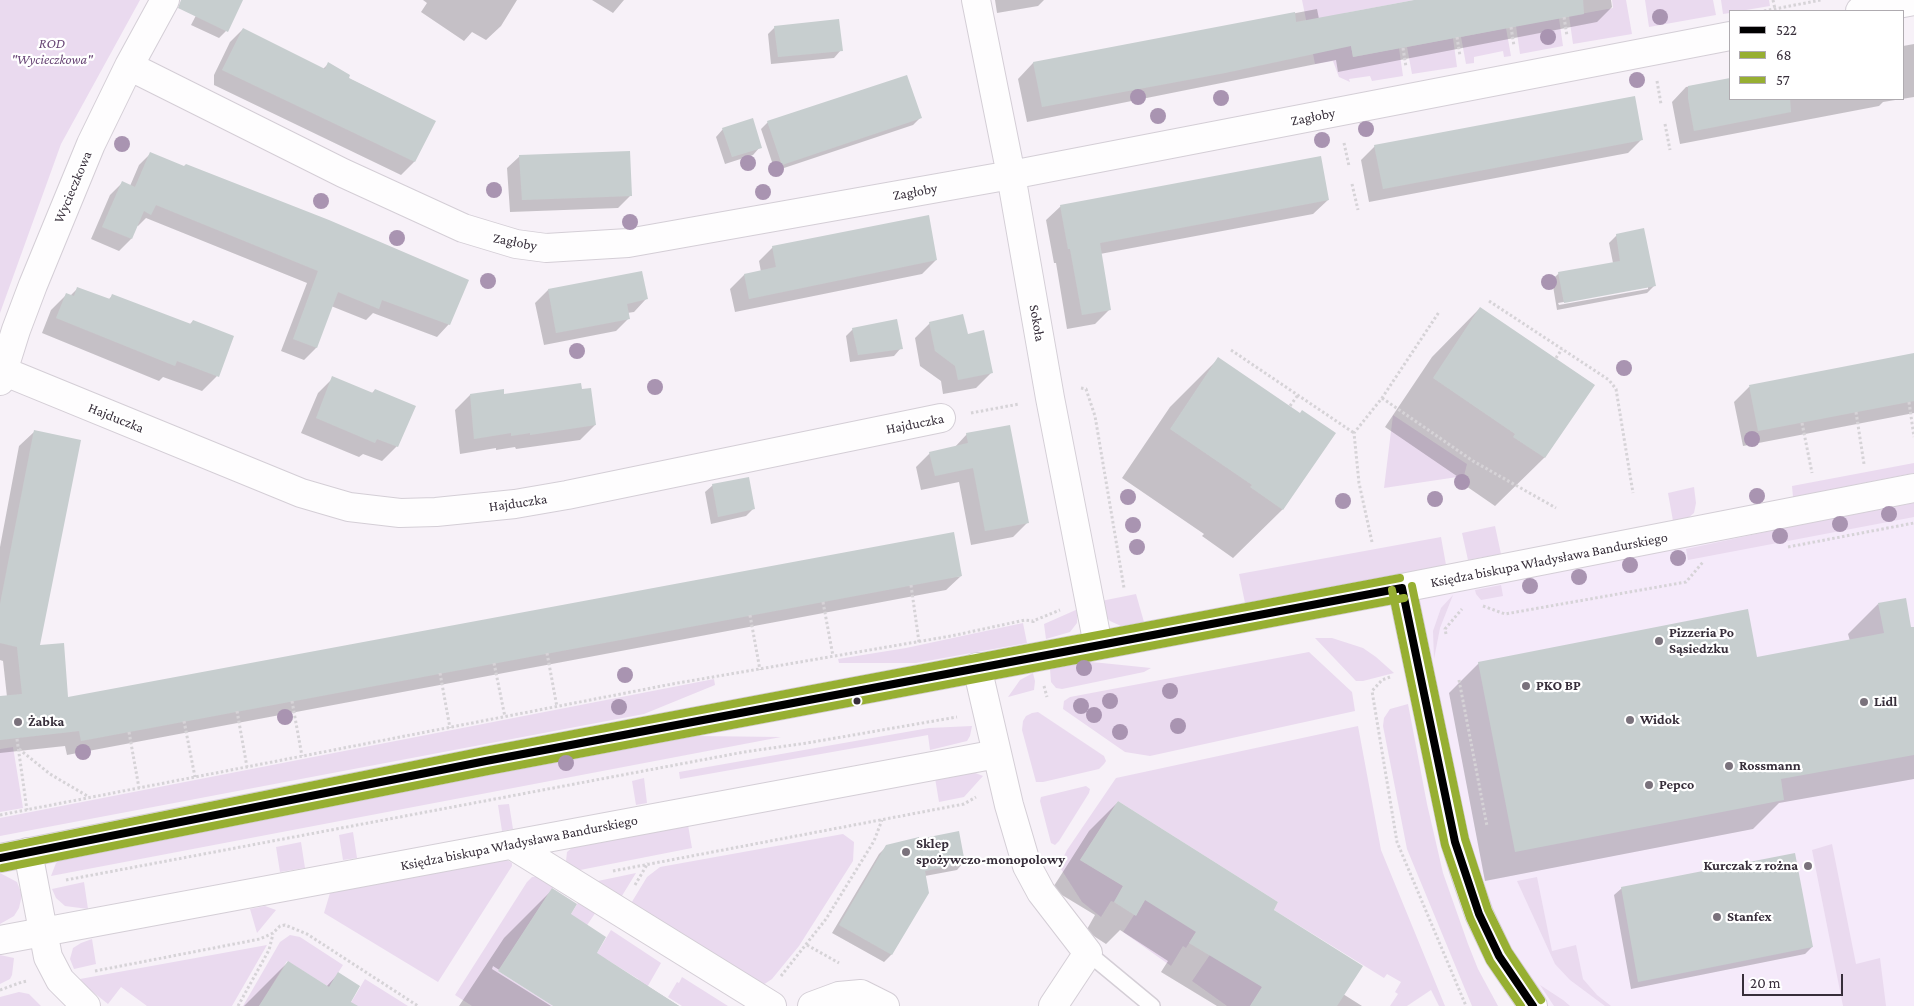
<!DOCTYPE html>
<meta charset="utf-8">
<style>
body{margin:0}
#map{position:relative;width:1914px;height:1006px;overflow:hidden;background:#f7f1f8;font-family:"Crimson Pro",serif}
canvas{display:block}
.legend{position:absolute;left:1729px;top:10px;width:175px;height:90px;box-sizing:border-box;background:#fff;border:1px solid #afabb0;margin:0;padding:6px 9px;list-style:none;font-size:15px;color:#372e3a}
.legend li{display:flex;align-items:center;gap:10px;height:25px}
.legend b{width:25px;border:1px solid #afabb0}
.scale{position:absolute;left:1742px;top:974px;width:101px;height:22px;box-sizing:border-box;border:2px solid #372e3a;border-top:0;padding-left:6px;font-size:15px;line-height:18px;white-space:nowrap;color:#372e3a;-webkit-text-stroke:4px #fff;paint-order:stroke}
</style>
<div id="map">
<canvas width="1914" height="1006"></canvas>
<ul class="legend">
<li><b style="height:6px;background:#000"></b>522</li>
<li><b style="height:6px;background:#97af32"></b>68</li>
<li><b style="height:6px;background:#97af32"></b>57</li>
</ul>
<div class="scale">20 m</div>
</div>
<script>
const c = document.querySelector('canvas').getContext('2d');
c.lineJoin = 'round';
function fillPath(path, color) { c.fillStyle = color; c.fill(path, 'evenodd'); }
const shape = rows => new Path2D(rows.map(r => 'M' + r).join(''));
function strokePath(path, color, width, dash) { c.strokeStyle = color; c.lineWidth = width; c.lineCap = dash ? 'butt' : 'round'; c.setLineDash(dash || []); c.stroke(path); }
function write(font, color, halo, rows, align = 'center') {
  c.font = font + ' "Crimson Pro",serif'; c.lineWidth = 4.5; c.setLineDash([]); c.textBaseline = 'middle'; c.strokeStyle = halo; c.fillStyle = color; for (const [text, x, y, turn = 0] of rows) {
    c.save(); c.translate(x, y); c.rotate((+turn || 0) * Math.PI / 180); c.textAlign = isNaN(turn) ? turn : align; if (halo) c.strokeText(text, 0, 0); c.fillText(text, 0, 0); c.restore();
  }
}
fillPath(shape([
 [1914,496,1914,1006,1546,1006,1492,925,1465,838,1414,598]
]), '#f5eafa');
fillPath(shape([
 [0,0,140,0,61,144,0,313],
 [1302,0,1414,0,1345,13,1353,57,1399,48,1403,76,1372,81,1370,76,1349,79,1350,82,1339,77,1333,61,1315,64],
 [1612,0,1626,0,1632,34,1573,44,1569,16,1613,8],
 [1645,0,1713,0,1716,15,1649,27],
 [1721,0,1769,0,1770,6,1740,11,1730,11,1730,13,1723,14],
 [1559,18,1563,46,1520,54,1516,26],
 [1506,28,1511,56,1504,57,1503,51,1474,57,1474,63,1466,64,1461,37],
 [1453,38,1457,67,1412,74,1407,47],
 [1393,415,1467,464,1464,476,1384,488],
 [1914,463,1914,473,1793,497,1792,486],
 [1694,487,1696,503,1694,513,1688,518,1673,521,1668,493],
 [1914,503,1914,517,1688,560,1686,549,1784,528],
 [1495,526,1501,554,1468,560,1462,533],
 [1441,537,1446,565,1245,603,1239,574],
 [1501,585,1503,596,1481,600,1476,594,1475,590],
 [1136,594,1144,622,1121,626,1110,621,1106,617,1101,601],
 [1453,595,1440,628,1434,659,1433,631,1441,608],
 [1078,609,1077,623,1070,632,1046,639,1044,624],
 [1023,623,1027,643,916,663,839,663,838,659,906,648],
 [1315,638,1332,638,1363,648,1376,657,1394,673,1363,681,1356,681],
 [1309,652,1352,692,1355,711,1150,756,1125,752,1063,709,1064,701,1070,697],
 [1090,662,1102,663,1151,668,1144,672,1062,689,1056,688,1051,682,1050,669],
 [1033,673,1035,681,1034,690,1008,697,1020,680],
 [714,679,715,685,644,714,0,836,0,818],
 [1408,704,1427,804,1443,873,1468,944,1478,969,1498,1006,1472,1006,1407,849,1383,726,1384,718,1390,709],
 [1038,712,1104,756,1106,761,1104,764,1099,769,1043,782,1036,782,1022,730,1023,721,1026,716,1032,713],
 [972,726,970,736,967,741,930,750,928,735,680,779,679,772,929,728],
 [1358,726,1381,850,1445,1006,1439,1006,1431,990,1407,1006,1390,1006,1398,994,1395,992,1401,982,1387,974,1384,978,1274,910,1278,902,1118,801,1080,860,1123,886,1114,902,1111,901,1101,917,1082,902,1059,866,1067,850,1116,778],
 [696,736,781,737,51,876,56,863,60,860,537,765],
 [13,747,23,808,0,812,0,749],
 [973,772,983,776,964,797,939,802,935,778],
 [644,778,647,803,636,805,632,781],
 [1086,786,1090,789,1089,793,1059,841,1055,845,1051,843,1040,801,1041,797],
 [509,804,513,829,502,831,498,805],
 [688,825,692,848,575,871,566,861,567,852,574,846],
 [353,832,357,858,343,860,339,835],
 [843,834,854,842,853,861,799,946,772,979,763,985,630,905,647,877,660,867],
 [301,842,305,868,280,872,276,847],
 [1832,844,1856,964,1880,958,1886,1006,1843,1006,1812,850],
 [507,860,512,863,512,866,438,982,324,913,330,893],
 [0,873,17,882,22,895,19,908,14,916,0,924],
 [636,873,620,899,593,882],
 [541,876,551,879,598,909,577,940,551,924,558,913,568,919,579,901,555,884,498,971,553,1006,472,1006,455,995,527,882,532,877],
 [1537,877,1552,951,1576,945,1583,979,1597,995,1611,1006,1605,1006,1570,980,1555,964,1517,881],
 [84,882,88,909,65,906,56,898,52,889],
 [1148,895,1199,927,1186,948,1183,946,1171,966,1123,932,1134,915,1136,915],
 [265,906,276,910,257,933,250,909],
 [611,930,661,963,645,991,638,979,606,959,603,963,594,958],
 [290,935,300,937,343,965,329,987,287,961,259,1006,243,1006,280,942],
 [92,939,96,964,74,969,70,959,73,948,81,943],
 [1220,940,1262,987,1250,1006,1227,1006,1192,981],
 [267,945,232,1006,147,1006,121,987,108,1004,89,989,80,979],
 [0,955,14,958,12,975,10,979,0,984],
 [682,977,728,1006,682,1006,668,997,677,982,679,983],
 [365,979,408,1006,349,1006],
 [1540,985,1563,1000,1570,1006,1554,1006],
 [19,992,29,994,41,1006,0,1006,0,997]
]), '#eadaef');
fillPath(shape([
 [204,0,242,0,226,31,219,38,191,25],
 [423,0,517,0,501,26,486,40,472,32,464,41,421,12,427,3],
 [592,0,624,0,613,13],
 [995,0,1044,0,1038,6,997,13],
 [1420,0,1611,0,1612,7,1597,22,1338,72,1336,60,1027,122,1018,79,1033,63,1317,9,1319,19],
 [775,27,841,50,834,58,771,64,768,34],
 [243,29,323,69,328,64,348,78,434,121,414,162,401,175,214,85,214,75,230,42],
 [1914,44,1914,97,1883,102,1879,106,1680,144,1672,102,1686,87,1730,79,1730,99,1903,99,1903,46],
 [920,118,913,125,775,171,761,129,768,122],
 [723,129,760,147,753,155,725,164,716,137],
 [1642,139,1628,153,1369,202,1361,160,1375,146],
 [151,153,449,324,437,337,373,313,366,320,331,306,316,348,304,360,281,351,307,283,146,218,138,226,136,225,131,239,119,251,91,239,110,195,122,183,130,186,139,165],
 [520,156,631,195,618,208,510,212,507,168],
 [1328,200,1313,214,1100,254,1110,309,1095,324,1067,329,1056,263,1054,263,1046,220,1061,206],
 [1617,235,1654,286,1647,293,1557,310,1552,280,1559,273,1613,263,1609,243],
 [1648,287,1648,289,1559,305,1558,303],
 [773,247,936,260,922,274,735,312,730,289,744,275,761,272,759,261],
 [641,273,646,299,634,312,627,313,628,319,616,331,544,345,535,303,548,290],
 [78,288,108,300,112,296,189,325,193,321,217,376,202,391,163,377,159,381,42,333,51,310,66,295,70,296],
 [1480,308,1594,385,1544,458,1495,506,1466,486,1467,483,1385,427,1432,357],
 [930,323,967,335,991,373,976,388,943,394,941,381,920,366,915,338],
 [853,329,901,348,894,356,850,362,846,336],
 [1914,355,1914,413,1743,446,1734,402,1749,387],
 [1218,359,1300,414,1334,433,1282,510,1233,558,1202,536,1204,534,1122,478,1170,407],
 [333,378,371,394,375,390,397,446,382,461,363,454,359,457,301,433,318,393],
 [503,391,503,395,595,425,580,440,516,449,515,447,496,450,496,448,460,454,455,410,470,395],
 [34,432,39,646,67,699,961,576,946,590,67,755,65,746,0,753,0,698,7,697,3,661,0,660,0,547,19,446],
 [967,434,1028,522,1013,537,971,545,959,482,921,490,916,467,930,453,954,448],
 [713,485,754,508,746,516,711,524,705,492],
 [1878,604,1910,629,1914,628,1914,779,1779,803,1753,829,1485,881,1449,693,1479,663,1756,658,1850,641,1848,634],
 [1118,802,1272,911,1343,994,1362,1006,1217,1006,1161,972,1168,961,1120,930,1106,944,1086,931,1095,915,1052,889,1089,831],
 [918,841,964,862,957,870,925,876,928,892,891,955,884,962,832,933,879,854,887,846],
 [1622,888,1812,947,1805,954,1631,989,1614,895],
 [552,890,595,953,679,1006,556,1006,493,966,492,969,551,1006,459,1006,504,938],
 [288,962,326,987,338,974,349,1002,356,1006,244,1006]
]), '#0003');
fillPath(shape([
 [181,0,243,0,228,32,178,8],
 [1414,0,1583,0,1584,14,1353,57,1351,46,1225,73,1042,107,1033,62,1295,12,1296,22],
 [839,19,843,51,778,57,774,26],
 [243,28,325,69,328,62,350,75,349,78,436,121,415,162,222,70],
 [907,75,922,118,782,165,767,121],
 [1730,78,1730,99,1790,99,1791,112,1694,131,1688,98,1688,86],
 [1635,96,1643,140,1383,189,1374,145],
 [753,118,762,148,732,157,722,128],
 [630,151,632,196,522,200,519,155],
 [150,152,184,166,186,164,329,220,469,280,450,325,382,300,379,309,338,292,317,348,293,339,318,271,156,205,151,215,144,211,132,239,102,227,122,181,135,187],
 [1321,156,1329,200,1100,243,1111,310,1082,315,1070,249,1068,249,1060,205],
 [929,215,937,260,749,299,744,274,776,267,772,246],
 [1644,228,1656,286,1564,303,1558,272,1620,261,1616,234],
 [642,271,648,299,627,304,630,319,556,333,548,289],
 [77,287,110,299,112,294,191,324,193,320,234,336,219,377,177,361,175,366,56,318,66,293,74,296],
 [1480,307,1595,385,1545,458,1513,437,1515,434,1433,378],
 [963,314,968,334,984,330,993,373,958,380,955,366,935,351,929,322],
 [897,319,903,349,858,355,852,328],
 [1914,353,1914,401,1758,431,1749,385],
 [1218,357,1300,413,1302,410,1336,433,1283,510,1250,487,1252,485,1170,429],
 [332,376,373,393,375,389,416,406,398,447,377,439,375,443,316,418],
 [581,383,582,389,591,388,596,425,530,435,530,433,511,436,511,433,474,439,470,394,504,389,504,394],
 [1010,425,1029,523,985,531,973,468,935,476,929,452,968,443,966,433],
 [34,430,81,440,40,645,64,643,68,697,954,532,962,576,81,741,79,731,0,740,0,696,22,694,17,647,0,643,0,604],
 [749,477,755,509,718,517,712,484],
 [1906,598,1911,627,1914,627,1914,755,1781,779,1784,800,1515,852,1478,662,1748,609,1757,657,1884,633,1878,603],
 [1118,801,1278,902,1274,910,1363,966,1337,1006,1250,1006,1262,987,1189,943,1196,932,1145,900,1136,916,1114,902,1123,886,1080,860],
 [959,831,965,863,925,871,929,893,892,955,839,925,886,845,919,837,919,839],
 [1795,853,1813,947,1638,982,1621,887],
 [552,888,577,904,571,914,606,937,597,953,679,1006,553,1006,498,971],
 [288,961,329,987,338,972,360,986,351,1002,358,1006,259,1006]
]), '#c7cecf');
const lane = shape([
 [1088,953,1152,1006]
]);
const street = shape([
 [976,0,1011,175,1050,398,1098,645],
 [1860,11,1914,1],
 [129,66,343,173,463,228,516,244,546,248,628,243,1011,175,1730,36],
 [3,371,301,493,349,507,400,513,436,512,515,504,567,495,941,418],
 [0,381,16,330,33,285,91,144,129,66,165,0],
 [1402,588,1914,488],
 [977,667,1009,805,1027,866,1041,892,1088,953,1053,1006],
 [512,845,772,1006],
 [28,852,48,957,60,980,86,1006],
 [0,940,997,754],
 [812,1006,839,996,861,994,885,1006]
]);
const secondary = shape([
 [0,858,486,761,1402,588,1455,842,1467,879,1479,914,1499,956,1533,1006]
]);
strokePath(lane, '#d4ced6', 18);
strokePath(street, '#d4ced6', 30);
strokePath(secondary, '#d4ced6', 30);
strokePath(shape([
 [1773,0,1775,9],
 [1764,11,1821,0],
 [1564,17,1567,36],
 [1511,27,1514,46],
 [1457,37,1460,56],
 [1403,48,1406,67],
 [1657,81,1661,104],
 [1665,124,1670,150],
 [1344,143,1349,166],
 [1352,184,1358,210],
 [1489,301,1609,380,1616,389,1633,493],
 [1231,350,1354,433],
 [1556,358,1562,349],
 [1081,388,1086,389,1095,416,1124,588],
 [1382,398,1473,461,1556,508],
 [1909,402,1914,437],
 [1290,406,1298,395],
 [1856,412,1864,464],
 [971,413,1019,404],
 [1802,423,1812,473],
 [1372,542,1359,483,1354,433,1382,398,1439,312],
 [1788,547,1914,523],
 [911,585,919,642],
 [823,602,833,656],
 [1483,606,1505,614,1686,582,1703,562],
 [750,615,760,670],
 [1033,623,1033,621,1060,610],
 [1446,634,1445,629,1462,609],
 [547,653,557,707],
 [494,663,505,717],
 [440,673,450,728],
 [1390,677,1382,680,1372,691,1397,842,1466,1006],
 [1459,680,1487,826],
 [1044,686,1047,697],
 [292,701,302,756],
 [237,711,247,767],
 [184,721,195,777],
 [129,732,139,788],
 [17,739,27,810],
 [19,749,50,774,89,797],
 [0,815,672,684,951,636,1025,620,1033,621],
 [613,871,964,804,976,797],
 [66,880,744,752,807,743,957,717],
 [635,885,648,863],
 [807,945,839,963],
 [95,971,260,939,273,933,280,926,285,925,307,934,418,1006],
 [781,976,826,919,874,841,882,820],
 [0,990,22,982,27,981],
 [238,1006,269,950,273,934]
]), '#d6d3d7', 3, [2.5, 2.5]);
strokePath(lane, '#fefdfe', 15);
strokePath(street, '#fefdfe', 28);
strokePath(secondary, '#fefdfe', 28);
strokePath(shape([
 [1402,588,1455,842,1479,914,1499,956,1533,1006],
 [0,858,486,761,1402,588]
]), '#000', 8);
strokePath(shape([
 [1392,590,1445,845,1470,918,1490,961,1521,1006],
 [2,868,488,771,1404,598]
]), '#97af32', 8);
strokePath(shape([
 [1412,586,1465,839,1488,910,1508,951,1541,1000],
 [0,848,484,751,1400,578]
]), '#97af32', 8);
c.fillStyle = '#a994b1';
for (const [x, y] of [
 [1660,17],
 [1548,37],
 [1637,80],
 [1138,97],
 [1221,98],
 [1158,116],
 [1366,129],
 [1322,140],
 [122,144],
 [748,163],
 [776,169],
 [494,190],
 [763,192],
 [321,201],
 [630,222],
 [397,238],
 [488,281],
 [1549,282],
 [577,351],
 [1624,368],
 [655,387],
 [1752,439],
 [1462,482],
 [1757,496],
 [1128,497],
 [1435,499],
 [1343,501],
 [1889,514],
 [1840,524],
 [1133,525],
 [1780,536],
 [1137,547],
 [1678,558],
 [1630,565],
 [1579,577],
 [1530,586],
 [1084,668],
 [625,675],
 [1170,691],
 [1110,701],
 [1081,706],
 [619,707],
 [1094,715],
 [285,717],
 [1178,726],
 [1120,732],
 [83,752],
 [566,763]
]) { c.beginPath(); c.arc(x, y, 8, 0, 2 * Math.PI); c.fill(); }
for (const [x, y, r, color] of [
 [1659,641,5,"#7a727c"],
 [1526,686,5,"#7a727c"],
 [857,701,4.5,"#372e3a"],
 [1864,702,5,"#7a727c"],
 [1630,720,5,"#7a727c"],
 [18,722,5,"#7a727c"],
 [1729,766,5,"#7a727c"],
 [1649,785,5,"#7a727c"],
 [906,852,5,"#7a727c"],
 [1808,866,5,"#7a727c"],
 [1717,917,5,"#7a727c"]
]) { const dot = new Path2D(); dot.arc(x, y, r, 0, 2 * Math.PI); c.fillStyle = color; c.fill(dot); strokePath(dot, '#fff', 2); }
write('italic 14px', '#6a4877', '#fff', [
 ["ROD",52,44],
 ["\"Wycieczkowa\"",52,60]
]);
write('14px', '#372e3a', '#fff', [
 ["Zagłoby",1313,117,-11],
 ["Wycieczkowa",73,187,-67],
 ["Zagłoby",915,192,-10],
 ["Zagłoby",515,242,11],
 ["Sokoła",1037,323,80],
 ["Hajduczka",116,418,22],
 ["Hajduczka",915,424,-11],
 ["Hajduczka",518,503,-8],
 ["Księdza biskupa Władysława Bandurskiego",1549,560,-11],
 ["Księdza biskupa Władysława Bandurskiego",519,843,-11]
]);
write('bold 14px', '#372e3a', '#fff', [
 ["Pizzeria Po",1669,633],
 ["Sąsiedzku",1669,649],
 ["PKO BP",1536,686],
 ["Lidl",1874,702],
 ["Widok",1640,720],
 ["Żabka",28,722],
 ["Rossmann",1739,766],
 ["Pepco",1659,785],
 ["Sklep",916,844],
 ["spożywczo-monopolowy",916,860],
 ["Kurczak z rożna",1798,866,"right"],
 ["Stanfex",1727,917]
], 'left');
</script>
